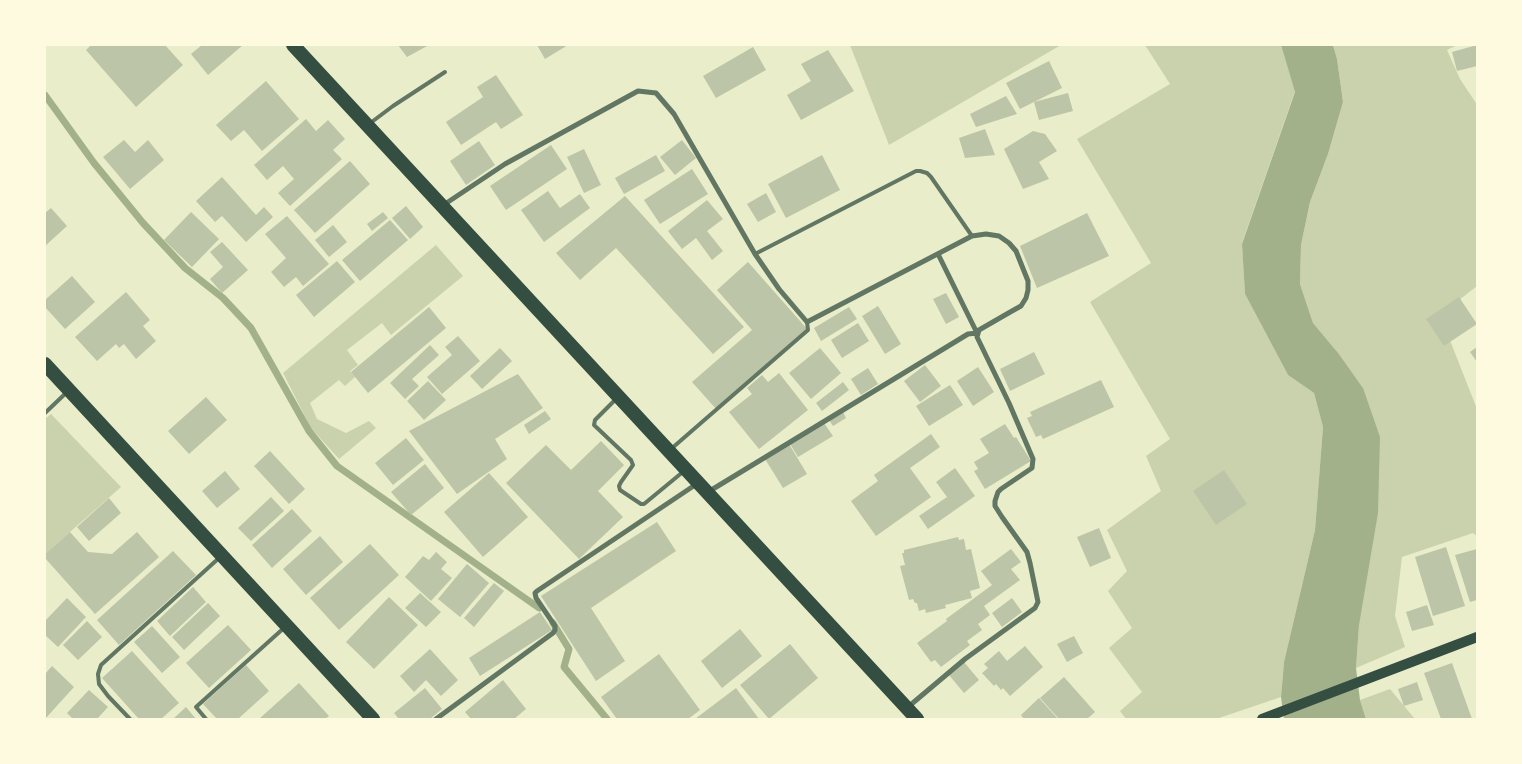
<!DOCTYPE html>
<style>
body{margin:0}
#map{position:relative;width:1522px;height:764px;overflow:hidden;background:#e9edc9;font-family:"Fira Sans",sans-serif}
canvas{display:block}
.frame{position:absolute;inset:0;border:46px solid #fefae0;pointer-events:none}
</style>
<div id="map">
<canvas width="1522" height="764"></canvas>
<div class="frame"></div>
</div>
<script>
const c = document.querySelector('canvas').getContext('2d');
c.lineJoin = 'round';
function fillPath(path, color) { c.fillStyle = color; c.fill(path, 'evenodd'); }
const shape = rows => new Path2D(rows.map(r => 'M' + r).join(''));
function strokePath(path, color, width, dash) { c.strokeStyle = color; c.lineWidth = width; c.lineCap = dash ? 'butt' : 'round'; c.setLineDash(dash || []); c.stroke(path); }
fillPath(shape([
 [850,45,1061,45,889,145],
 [1145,45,1281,45,1295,91,1242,243,1245,294,1288,375,1314,393,1323,427,1315,530,1284,662,1281,697,1216,719,1126,719,1120,711,1142,692,1109,648,1132,628,1108,591,1127,571,1107,530,1161,491,1146,456,1170,439,1090,302,1151,263,1077,139,1170,84],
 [1333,45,1457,45,1447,50,1460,79,1476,103,1477,108,1477,286,1440,315,1477,409,1477,536,1473,533,1402,557,1395,616,1405,647,1356,668,1359,625,1363,388,1339,354,1313,323,1300,284,1301,245,1310,202,1328,154,1343,102,1337,59],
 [436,245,463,276,391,335,382,323,347,350,358,365,350,371,355,377,345,386,339,380,310,403,317,419,346,433,369,421,376,428,339,459,311,428,283,373],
 [51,414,121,487,45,554,45,419],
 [1390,689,1415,719,1366,719,1360,700]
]), '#cad2ad');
fillPath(shape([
 [1281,45,1333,45,1337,59,1343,102,1328,154,1310,202,1301,245,1300,284,1313,323,1339,354,1363,388,1380,437,1378,513,1359,625,1356,668,1360,700,1366,719,1284,719,1281,697,1284,662,1315,530,1323,427,1314,393,1288,375,1245,294,1242,244,1295,92]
]), '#a3b18a');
strokePath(shape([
 [45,95,94,163,143,223,185,268,223,298,251,328,309,431,337,466,539,608],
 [553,623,569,649,564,667,607,719]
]), '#a3b18a', 7);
fillPath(shape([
 [91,45,165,45,183,65,136,107,86,50],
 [202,45,243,45,208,75,191,54],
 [398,45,429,45,407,57],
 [537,45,568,45,545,59],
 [1477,45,1477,66,1457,71,1452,52],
 [753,47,766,70,716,98,703,76],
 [828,50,854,91,801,120,787,95,811,81,801,64],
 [1049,61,1062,88,1020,109,1006,83],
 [496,75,523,115,501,129,496,122,461,145,446,122,483,97,477,87],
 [266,81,299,119,262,151,244,130,231,141,216,125],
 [1068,93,1073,111,1039,120,1034,102],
 [1006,96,1017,114,976,127,970,114],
 [306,119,316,131,328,120,345,139,333,150,342,159,290,206,278,193,294,179,283,166,267,180,254,165],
 [985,129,995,155,965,158,959,138],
 [1033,131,1045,134,1057,151,1039,162,1049,179,1023,189,1004,149],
 [124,140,135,152,148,140,164,160,130,189,103,157],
 [682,140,696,158,675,175,660,157],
 [479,141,495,165,466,185,450,161],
 [551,145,567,169,506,210,490,186],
 [584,149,601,185,584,193,567,157],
 [656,155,665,171,624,194,615,178],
 [822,155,840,190,786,218,768,184],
 [350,161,370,184,315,233,294,210],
 [692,169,708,194,660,224,644,200],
 [222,177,256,215,264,207,273,217,246,242,222,216,215,222,196,201],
 [548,191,560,208,580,194,590,208,544,242,521,210],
 [766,193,776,212,758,222,747,204],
 [625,196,744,327,713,354,616,248,580,280,556,253],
 [707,200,723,219,707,231,723,251,712,260,696,238,682,249,668,231],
 [406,206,423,227,410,239,392,218],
 [51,208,67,226,45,246,45,213],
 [191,212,219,239,192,267,164,240],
 [383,212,388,218,372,231,367,224],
 [1087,213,1109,256,1037,288,1020,246],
 [287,216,329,264,303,286,296,277,284,287,271,272,286,258,265,234],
 [390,220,408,240,360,281,342,260],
 [333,225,347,242,329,257,315,240],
 [222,242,248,270,222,293,210,279,223,267,210,252],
 [337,261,355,282,314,317,296,295],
 [748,262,808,330,717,410,692,382,752,330,717,290],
 [72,276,95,302,65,329,45,307,45,300],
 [126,292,150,320,143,326,156,341,136,359,124,344,119,348,116,344,97,361,75,337],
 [946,293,959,317,946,324,933,299],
 [1459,297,1477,324,1444,346,1426,319],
 [878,306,901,344,885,354,862,316],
 [429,307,446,328,368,393,351,372],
 [849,307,857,319,821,341,814,328],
 [858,323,869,341,842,358,831,340],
 [458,336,480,361,442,394,427,377,452,355,445,347],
 [430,345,439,355,412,379,419,386,405,399,390,383],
 [1477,347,1477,362,1470,352],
 [500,348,512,361,482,389,470,376],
 [820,348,841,373,811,399,789,373],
 [1034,352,1045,374,1010,391,1000,369],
 [925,365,941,386,920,402,904,381],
 [978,367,994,392,973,406,957,381],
 [868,368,878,384,861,395,851,379],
 [779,373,808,410,759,449,729,412,752,394,747,388,762,375,768,382],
 [518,374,543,408,495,439,507,459,457,494,409,431],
 [1101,380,1114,407,1043,439,1041,435,1036,437,1027,418,1032,416,1030,412],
 [428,381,446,400,424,420,407,401],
 [843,382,849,390,822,411,816,403],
 [950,385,963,405,929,426,916,406],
 [206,397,227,420,189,454,168,431],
 [545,411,551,419,529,434,524,425],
 [843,412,846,418,833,426,829,420],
 [824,423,833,436,798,457,790,444],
 [1005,424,1014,438,1016,437,1031,461,985,489,974,471,978,469,974,462,989,453,980,439],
 [931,434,940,447,910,468,931,497,876,536,851,501,878,481,874,475],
 [406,438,424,460,393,485,375,463],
 [601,441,624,465,598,491,623,517,579,559,506,483,546,445,571,470],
 [789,444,807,474,783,488,765,459],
 [270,451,305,489,289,504,254,466],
 [425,464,444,488,411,515,391,492],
 [955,468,975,496,928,529,919,516,947,497,936,482],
 [1224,470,1247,504,1216,525,1193,491],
 [225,471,240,489,217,508,202,491],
 [489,473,528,517,483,557,444,512],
 [271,497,284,511,251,541,238,528],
 [109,498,121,513,89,541,77,527],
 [292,509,312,531,272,568,252,545],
 [657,522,676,551,591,608,625,661,596,681,541,596],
 [1099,528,1111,558,1090,567,1077,537],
 [70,532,88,552,112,554,137,532,159,557,95,614,45,558,45,554],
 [320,536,343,562,306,595,283,569],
 [958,537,959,540,964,539,966,550,971,549,980,588,970,591,972,598,945,605,946,608,926,613,925,609,919,611,917,603,915,603,913,599,909,600,900,566,905,565,902,553,904,553,904,550],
 [370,544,399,575,339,630,310,598],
 [1446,547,1465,606,1433,616,1415,557],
 [1011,549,1021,562,1011,569,1020,580,984,606,990,615,978,624,982,630,967,641,970,645,941,667,935,660,931,662,917,643,947,621,946,619,992,585,981,571],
 [1477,549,1477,600,1470,602,1455,555],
 [173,551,196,575,119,645,97,620],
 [436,552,447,562,441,569,452,578,431,601,405,577,423,556,429,560],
 [467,564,489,583,460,617,438,599],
 [494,583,504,591,474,627,464,618],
 [193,587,206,602,170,636,157,621],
 [420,593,441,612,426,627,405,608],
 [389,597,418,625,374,669,346,642],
 [67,598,86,617,58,647,45,635,45,621],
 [1012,598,1022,612,1002,627,992,613],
 [208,603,220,616,184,650,172,637],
 [1427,605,1434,625,1412,631,1406,612],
 [540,612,552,630,480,676,469,658],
 [87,621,102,637,78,660,63,645],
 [228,625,251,650,209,688,186,663],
 [152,626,180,657,162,673,134,642],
 [740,629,762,656,722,688,701,661],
 [1074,636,1083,653,1067,662,1057,644],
 [790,644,818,678,769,719,740,685],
 [1025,646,1043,667,1010,696,1003,688,1001,690,996,684,994,686,982,673,988,668,984,664,999,651,1007,661],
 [430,649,458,680,441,696,426,680,414,692,400,676],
 [132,651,179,703,161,719,139,719,102,678],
 [659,654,700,710,688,719,617,719,601,697],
 [964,662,979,680,964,693,949,675],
 [1452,663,1472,719,1441,719,1424,673],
 [246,665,269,691,238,719,217,719,203,704],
 [52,666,74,687,45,719,45,674],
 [1064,677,1095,712,1087,719,1059,719,1040,698],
 [503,680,526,709,514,719,471,719,465,712],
 [1417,682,1423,700,1404,706,1398,689],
 [299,683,329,716,325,719,259,719],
 [425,688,442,709,430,719,399,719,394,713],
 [736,688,759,719,695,719],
 [89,690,108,707,97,719,73,719,67,713],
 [1039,698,1058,719,1024,719,1021,715],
 [186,707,196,719,173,719]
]), '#bcc5a7');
strokePath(shape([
 [369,124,393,106,445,72],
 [755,254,916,171,920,171,927,173,931,177,972,236],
 [616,399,595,420,594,425,631,460,633,465,621,482,619,486,620,490,641,504,644,504,684,471],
 [45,413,67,392],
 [671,449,808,330,807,322],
 [130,719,108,696,99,684,98,674,101,665,219,558],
 [206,719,196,707,285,627]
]), '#617663', 4);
strokePath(shape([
 [442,206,505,164,638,91,656,93,674,114,755,254,779,289,807,322,972,236,986,234,999,236,1009,243,1016,251,1028,281,1028,290,1026,298,1021,306,1012,311,979,330,977,337,1009,403,1033,459,1032,468,1001,489,998,492,995,501,995,506,1002,517,1027,552,1030,563,1038,602,1035,608,965,659,908,707],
 [708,492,968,334,977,333,938,254],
 [436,719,553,633,555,630,555,626,536,598,535,593,537,591,698,483]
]), '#617663', 5);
strokePath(shape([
 [1262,719,1477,637]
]), '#344e41', 10);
strokePath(shape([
 [293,45,917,719],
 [45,364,373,719]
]), '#344e41', 14);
</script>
